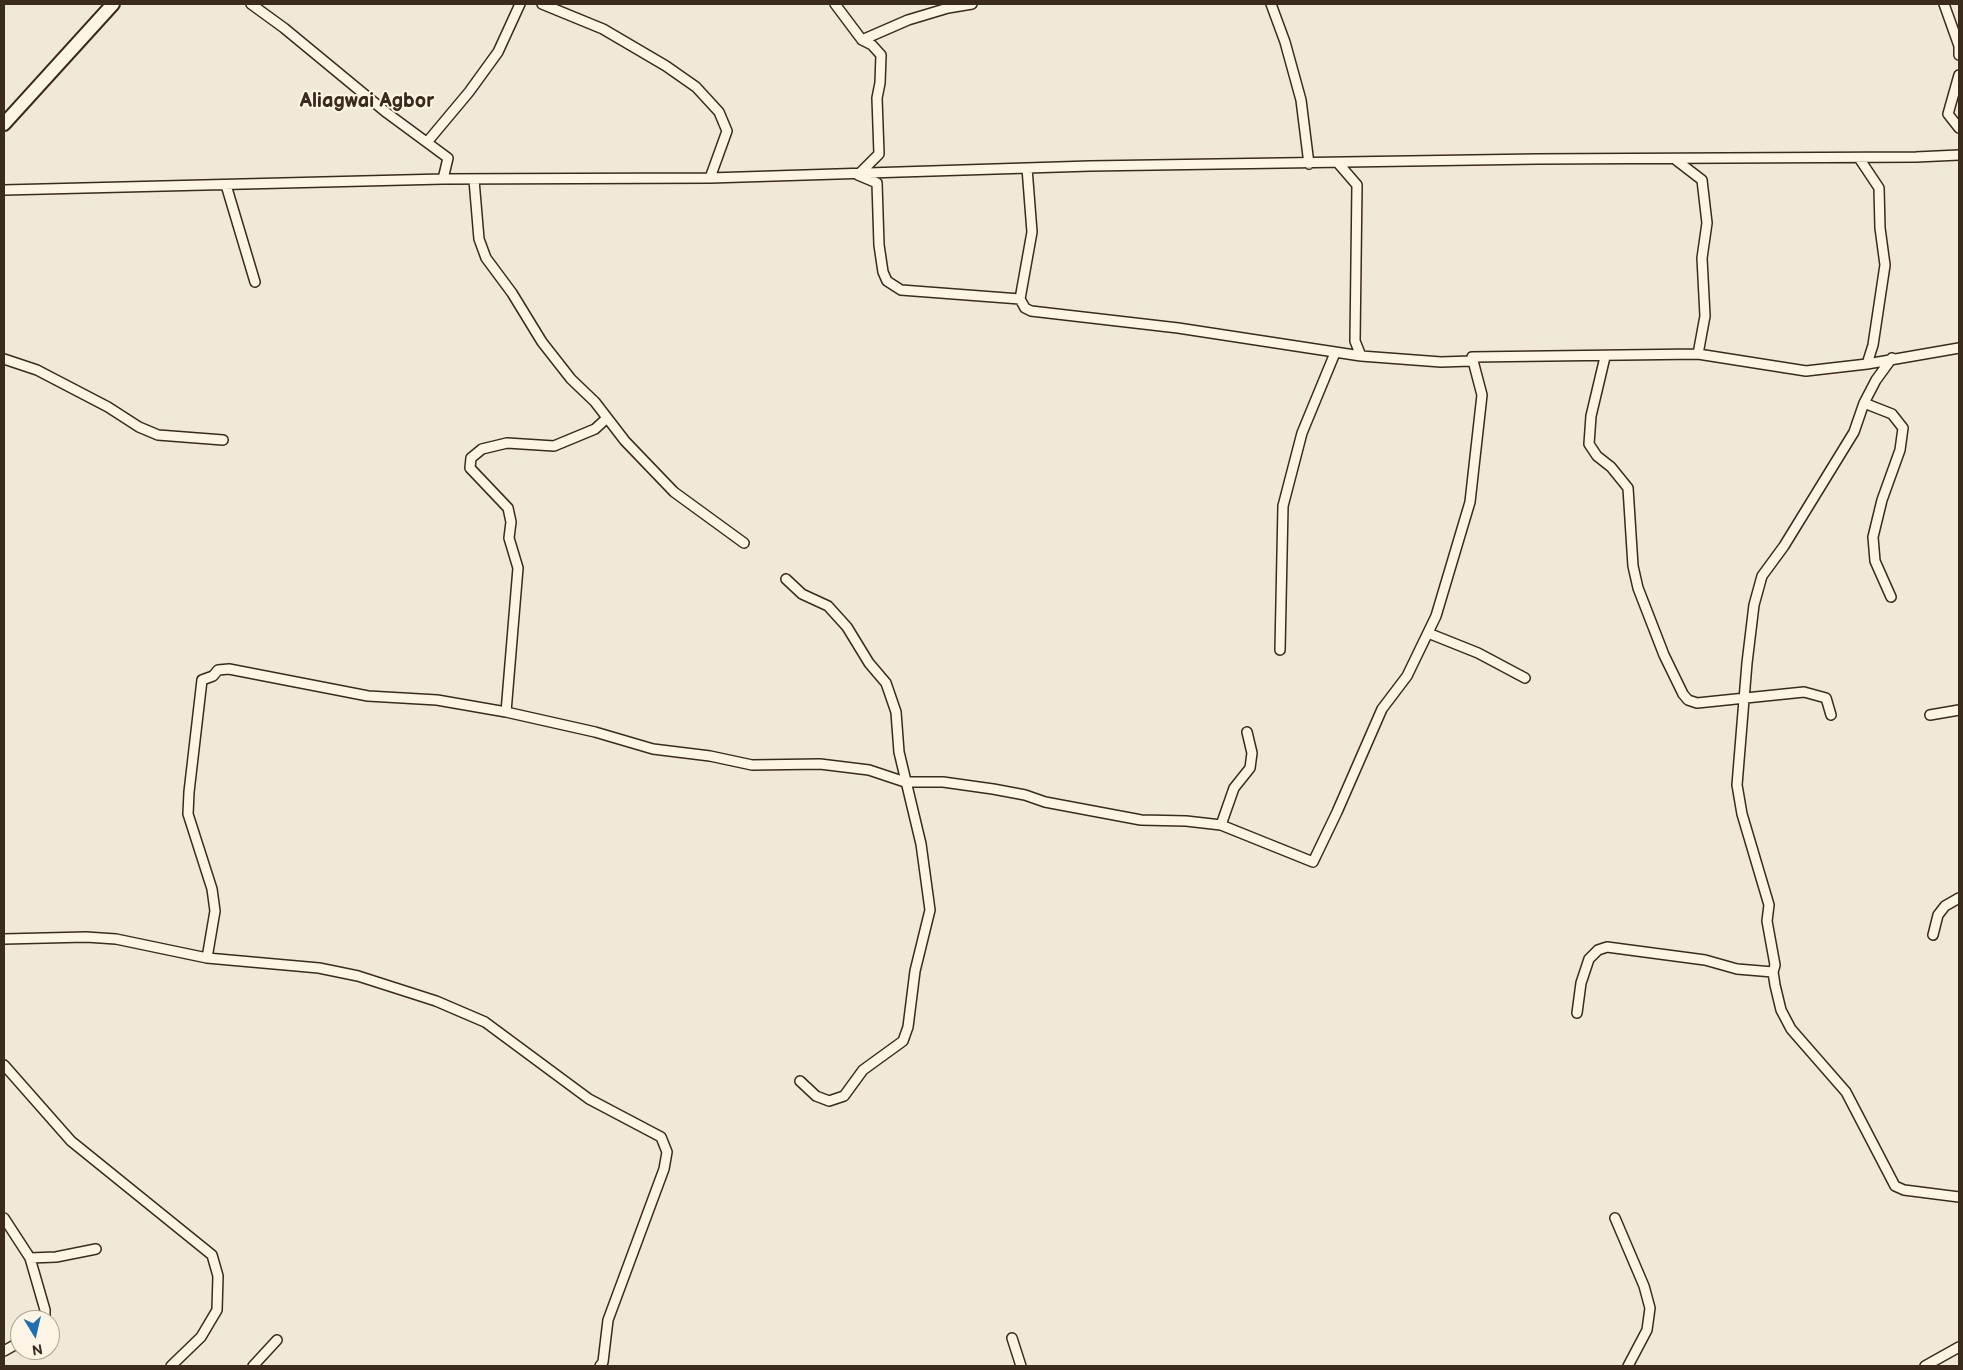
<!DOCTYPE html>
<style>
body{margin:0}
#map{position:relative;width:1963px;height:1370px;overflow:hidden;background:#f0e9d9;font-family:"Balsamiq Sans",sans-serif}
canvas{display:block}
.frame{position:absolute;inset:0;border:5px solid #3b2a1e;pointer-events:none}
.north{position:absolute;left:10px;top:1310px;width:50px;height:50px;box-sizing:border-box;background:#fcf5e5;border:1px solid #afa495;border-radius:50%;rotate:171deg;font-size:14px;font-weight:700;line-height:20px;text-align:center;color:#3b2a1e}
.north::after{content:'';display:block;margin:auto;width:18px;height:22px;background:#1f6fb2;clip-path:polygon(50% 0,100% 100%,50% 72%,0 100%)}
</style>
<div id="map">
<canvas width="1963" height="1370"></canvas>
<div class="frame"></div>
<div class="north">N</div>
</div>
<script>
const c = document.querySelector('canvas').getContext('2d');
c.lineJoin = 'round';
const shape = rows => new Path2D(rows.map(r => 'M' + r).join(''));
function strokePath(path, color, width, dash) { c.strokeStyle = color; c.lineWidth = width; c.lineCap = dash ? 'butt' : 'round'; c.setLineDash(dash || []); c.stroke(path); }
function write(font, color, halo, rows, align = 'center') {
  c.font = font + ' "Balsamiq Sans",sans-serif'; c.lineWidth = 4; c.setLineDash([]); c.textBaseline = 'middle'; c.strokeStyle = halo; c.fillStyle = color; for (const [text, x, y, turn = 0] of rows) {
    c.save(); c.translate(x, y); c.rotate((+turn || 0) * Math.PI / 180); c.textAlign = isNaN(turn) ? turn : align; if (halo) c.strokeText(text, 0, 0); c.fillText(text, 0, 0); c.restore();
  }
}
const street = shape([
 [251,4,284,28,387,113,448,158,443,179],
 [542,4,603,29,666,66,696,87,719,112,727,131,710,178],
 [835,4,862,40,872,45,881,55,880,83,877,98,879,154,858,175,877,183,879,245,883,272,887,281,901,290,1020,299],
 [1271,4,1285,42,1301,100,1309,164],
 [1944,4,1959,46,1959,55],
 [862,40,908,20,948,8,972,4],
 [1959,75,1948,114,1959,128],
 [428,141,469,92,498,52,520,4],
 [1859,158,1879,188,1880,228,1885,265,1873,345,1867,364],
 [1676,160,1702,180,1707,223,1702,258,1705,316,1698,354],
 [1338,163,1357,185,1355,341,1361,356],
 [1027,168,1032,232,1020,299,1025,308,1031,311,1178,328,1361,356,1441,362,1471,361,1472,357,1698,354,1806,371,1867,364,1959,348],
 [474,180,479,239,486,258,512,293,542,342,571,379,595,402,625,441,674,492,744,543],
 [226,185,255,282],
 [4,190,443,179,710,178,1090,166,1537,159,1916,157,1959,155],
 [1605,357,1591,416,1589,444,1597,456,1611,467,1628,488,1633,566,1638,588,1664,655,1683,694,1688,700,1697,703,1804,692,1826,698,1831,715],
 [1892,358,1876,380,1864,403,1854,432,1784,546,1762,576,1754,605,1747,663,1737,785,1742,814,1769,905,1767,921,1775,965,1773,972,1775,985,1781,1010,1791,1029,1846,1092,1895,1186,1904,1190,1959,1197],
 [4,359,37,370,108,407,139,427,158,435,223,440],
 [1864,403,1892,414,1903,428,1900,450,1882,500,1873,537,1875,561,1891,597],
 [786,579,802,594,828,606,847,627,869,663,886,683,896,712,899,752,921,844,930,910,915,971,908,1027,903,1041,863,1070,844,1096,829,1101,816,1096,800,1081],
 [1428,633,1478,653,1525,678],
 [1280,650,1283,506,1302,433,1335,353],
 [506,712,518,568,509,538,511,522,508,508,470,468,471,458,482,449,507,443,554,446,595,429,607,418],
 [1930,715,1959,710],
 [1247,732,1252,753,1250,768,1234,788,1221,825,1313,862,1337,812,1382,709,1407,676,1436,616,1470,502,1482,395,1472,357],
 [1933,935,1938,915,1945,906,1959,898],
 [4,939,86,937,116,939,207,958,319,968,358,976,436,1001,485,1022,589,1099,661,1137,667,1152,664,1169,608,1320,603,1362,600,1366],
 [207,958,215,911,212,889,188,814,189,792,202,680,213,676,218,670,229,669,368,696,437,700,506,712,595,732,653,749,710,756,752,765,820,764,869,770,905,782,943,782,993,789,1025,795,1045,802,1141,820,1186,821,1221,825],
 [1577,1013,1581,983,1589,959,1598,950,1607,947,1705,960,1737,969,1773,972],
 [4,1065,71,1141,212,1255,218,1276,217,1310,201,1337,171,1366],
 [4,1218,30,1258,45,1310,45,1320],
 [1615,1218,1644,1286,1650,1308,1647,1330,1628,1366],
 [30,1258,56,1257,96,1249],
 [1012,1338,1021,1366],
 [4,1351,20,1342],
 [253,1366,277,1340],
 [1925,1366,1959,1347]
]);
const secondary = shape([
 [4,124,113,4]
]);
strokePath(street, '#3b2a1e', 12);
strokePath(secondary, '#3b2a1e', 16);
strokePath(street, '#fcf5e5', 9);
strokePath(secondary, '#fcf5e5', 12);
write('bold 20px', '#3b2a1e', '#fcf5e5', [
 ["Aliagwai Agbor",367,102]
]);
</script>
